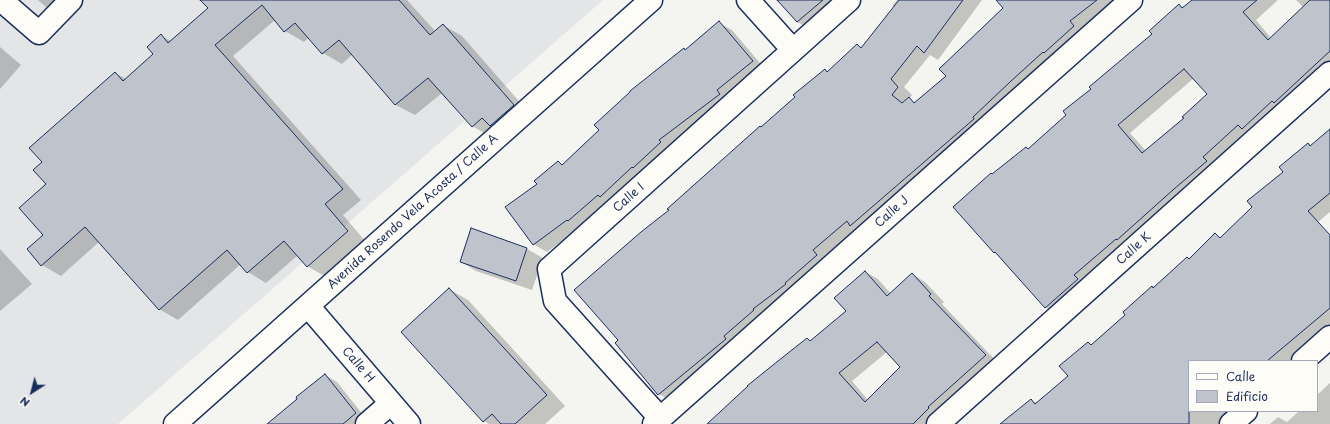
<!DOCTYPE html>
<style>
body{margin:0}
#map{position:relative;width:1330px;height:424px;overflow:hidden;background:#f4f4f1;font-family:"Playpen Sans",sans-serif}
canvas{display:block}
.legend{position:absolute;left:1188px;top:360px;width:130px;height:52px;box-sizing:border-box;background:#fdfcf7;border:1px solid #a3aaba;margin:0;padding:5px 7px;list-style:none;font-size:12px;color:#1b2f5e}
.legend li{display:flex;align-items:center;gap:8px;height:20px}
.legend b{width:20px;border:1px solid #a3aaba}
.north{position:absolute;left:12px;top:372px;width:40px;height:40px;-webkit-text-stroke:3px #fdfcf7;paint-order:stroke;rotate:216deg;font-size:11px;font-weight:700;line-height:16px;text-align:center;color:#1b2f5e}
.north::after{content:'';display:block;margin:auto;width:14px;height:18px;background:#1b2f5e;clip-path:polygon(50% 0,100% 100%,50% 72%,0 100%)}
</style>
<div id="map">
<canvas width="1330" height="424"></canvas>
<ul class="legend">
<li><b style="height:5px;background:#fdfcf7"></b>Calle</li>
<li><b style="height:11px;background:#bfc3cc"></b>Edificio</li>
</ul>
<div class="north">N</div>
</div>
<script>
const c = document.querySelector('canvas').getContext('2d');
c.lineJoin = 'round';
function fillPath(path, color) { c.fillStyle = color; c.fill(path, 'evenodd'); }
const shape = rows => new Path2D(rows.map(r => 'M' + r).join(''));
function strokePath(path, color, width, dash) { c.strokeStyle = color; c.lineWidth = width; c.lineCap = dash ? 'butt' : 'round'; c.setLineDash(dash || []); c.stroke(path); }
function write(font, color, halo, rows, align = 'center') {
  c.font = font + ' "Playpen Sans",sans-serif'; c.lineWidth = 3; c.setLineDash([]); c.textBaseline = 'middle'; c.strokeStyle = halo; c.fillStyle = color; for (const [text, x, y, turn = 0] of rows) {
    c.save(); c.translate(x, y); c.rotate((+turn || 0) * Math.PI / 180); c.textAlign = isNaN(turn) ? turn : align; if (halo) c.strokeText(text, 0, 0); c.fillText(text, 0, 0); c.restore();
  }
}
fillPath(shape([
 [0,0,603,0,118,424,0,424]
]), '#e4e5e6');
fillPath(shape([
 [38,0,84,0,65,18,46,7],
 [201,0,407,0,436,32,443,25,462,36,532,116,491,137,472,126,442,93,415,115,396,105,353,54,342,64,323,53,309,37,304,42,285,31,275,20,233,56,361,200,343,215,366,242,326,277,307,266,298,255,266,283,248,272,241,264,178,320,159,309,99,242,61,276,42,265,48,185,43,162,115,73,126,79,154,54,161,36,171,41,209,8],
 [779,0,838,0,811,29,797,22],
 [897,0,982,0,938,60,930,55,904,87,912,95,909,99,916,103,948,76,1004,8,1010,0,1121,0,673,402,659,394,620,340,670,210,825,70,828,72,857,45,862,48,894,7,892,6],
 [1193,0,1278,0,1256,20,1271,38,1304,8,1296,0,1330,0,1330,70,1058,315,1045,307,954,207,993,175,1028,149,1067,115,1092,89,1153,34,1179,5,1184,8],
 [1194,78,1208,94,1185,118,1146,151,1130,133],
 [719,23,732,30,765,69,581,227,547,252,533,244,538,184,558,162,564,165,686,51],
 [0,47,21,65,0,89],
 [1330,131,1330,212,1256,274,1330,236,1330,327,1290,361,1189,361,1189,411,1230,411,1222,418,1224,420,1219,424,1001,424,1031,400,1037,403,1069,376,1088,343,1092,345,1126,315,1152,287,1154,288,1189,259,1215,234,1221,238,1253,207,1308,144,1312,146],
 [472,230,527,249,543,258,532,290,476,271,461,262],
 [0,249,32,284,0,311],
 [865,272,878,279,891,294,912,274,925,282,944,302,942,304,998,363,934,424,708,424,807,339,812,342,847,312],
 [887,352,901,367,868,400,852,381],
 [449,289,468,300,565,406,545,424,489,424,484,421],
 [325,375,337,382,368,421,364,424,269,424],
 [1330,383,1330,424,1270,424,1278,417,1287,422,1299,411,1317,411,1317,395]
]), '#0003');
const building = shape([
 [200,0,399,0,430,35,443,24,514,105,490,126,482,118,472,127,428,78,395,105,339,40,322,54,295,23,284,32,262,5,215,45,343,189,325,204,348,231,307,267,284,241,247,273,227,250,159,310,85,227,41,266,27,249,43,235,19,208,46,184,33,170,42,162,29,148,115,72,123,81,153,54,147,47,161,34,168,43,208,8,200,0],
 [777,0,823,0,797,22,777,0],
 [899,0,963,0,924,53,917,46,891,79,898,87,892,95,902,103,909,97,914,103,946,76,939,69,1003,8,996,0,1097,0,1070,21,1074,26,1044,53,1043,52,1010,82,973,117,974,119,850,226,847,221,813,250,817,255,785,283,786,284,753,309,754,310,724,336,726,339,658,395,615,343,618,340,574,290,641,232,669,210,667,209,760,126,761,127,795,97,793,95,825,69,827,72,857,44,861,48,899,0],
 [1192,0,1257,0,1243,12,1268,40,1310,0,1330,0,1330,51,1274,103,1272,101,1242,129,1238,125,1203,157,1207,161,1174,189,1117,240,1116,239,1074,275,1078,279,1045,308,995,252,994,253,953,207,991,173,992,174,1026,147,1028,149,1066,115,1063,111,1091,89,1089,87,1152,34,1149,31,1179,4,1182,8,1192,0],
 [1184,69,1207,94,1182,117,1184,118,1142,153,1118,125,1184,69],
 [719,21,753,61,717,90,720,94,659,140,661,142,633,168,632,167,600,197,598,195,568,221,567,220,533,245,505,207,537,184,534,181,558,161,562,165,599,130,594,125,630,92,630,91,684,48,685,50,719,21],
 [1330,129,1330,193,1308,211,1330,235,1330,308,1267,361,1189,361,1189,424,1000,424,1031,399,1035,404,1068,376,1059,366,1088,342,1091,345,1125,315,1123,312,1152,286,1153,288,1187,257,1189,259,1215,233,1220,238,1252,207,1247,201,1283,172,1279,167,1308,143,1310,146,1330,129],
 [471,228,527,248,516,281,460,262,471,228],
 [865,271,887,296,912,273,931,294,929,296,986,355,928,407,929,408,913,424,707,424,748,386,747,386,773,365,807,338,810,341,846,311,834,298,865,271],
 [877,342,900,367,865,402,839,373,877,342],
 [449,288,547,395,515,424,501,424,492,414,483,422,401,332,449,288],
 [325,374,356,413,343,424,267,424,297,399,296,397,325,374]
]);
fillPath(building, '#bfc3cc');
strokePath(building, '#1b2f5e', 1);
const minor = shape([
 [1,0,39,33,71,0],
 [748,0,793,50],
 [308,306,409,424],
 [1303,361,1330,337],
 [660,418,555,301,549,269,849,0],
 [175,424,651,0],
 [367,424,391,403],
 [654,424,1131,0],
 [938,424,1330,73],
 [1231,424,1246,411]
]);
strokePath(minor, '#1b2f5e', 25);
strokePath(minor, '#fdfcf7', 22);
write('12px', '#1b2f5e', '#fdfcf7', [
 ["Calle I",629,198,-42],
 ["Avenida Rosendo Vela Acosta / Calle A",413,212,-42],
 ["Calle J",892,212,-42],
 ["Calle K",1134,249,-42],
 ["Calle H",358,365,49]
]);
</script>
